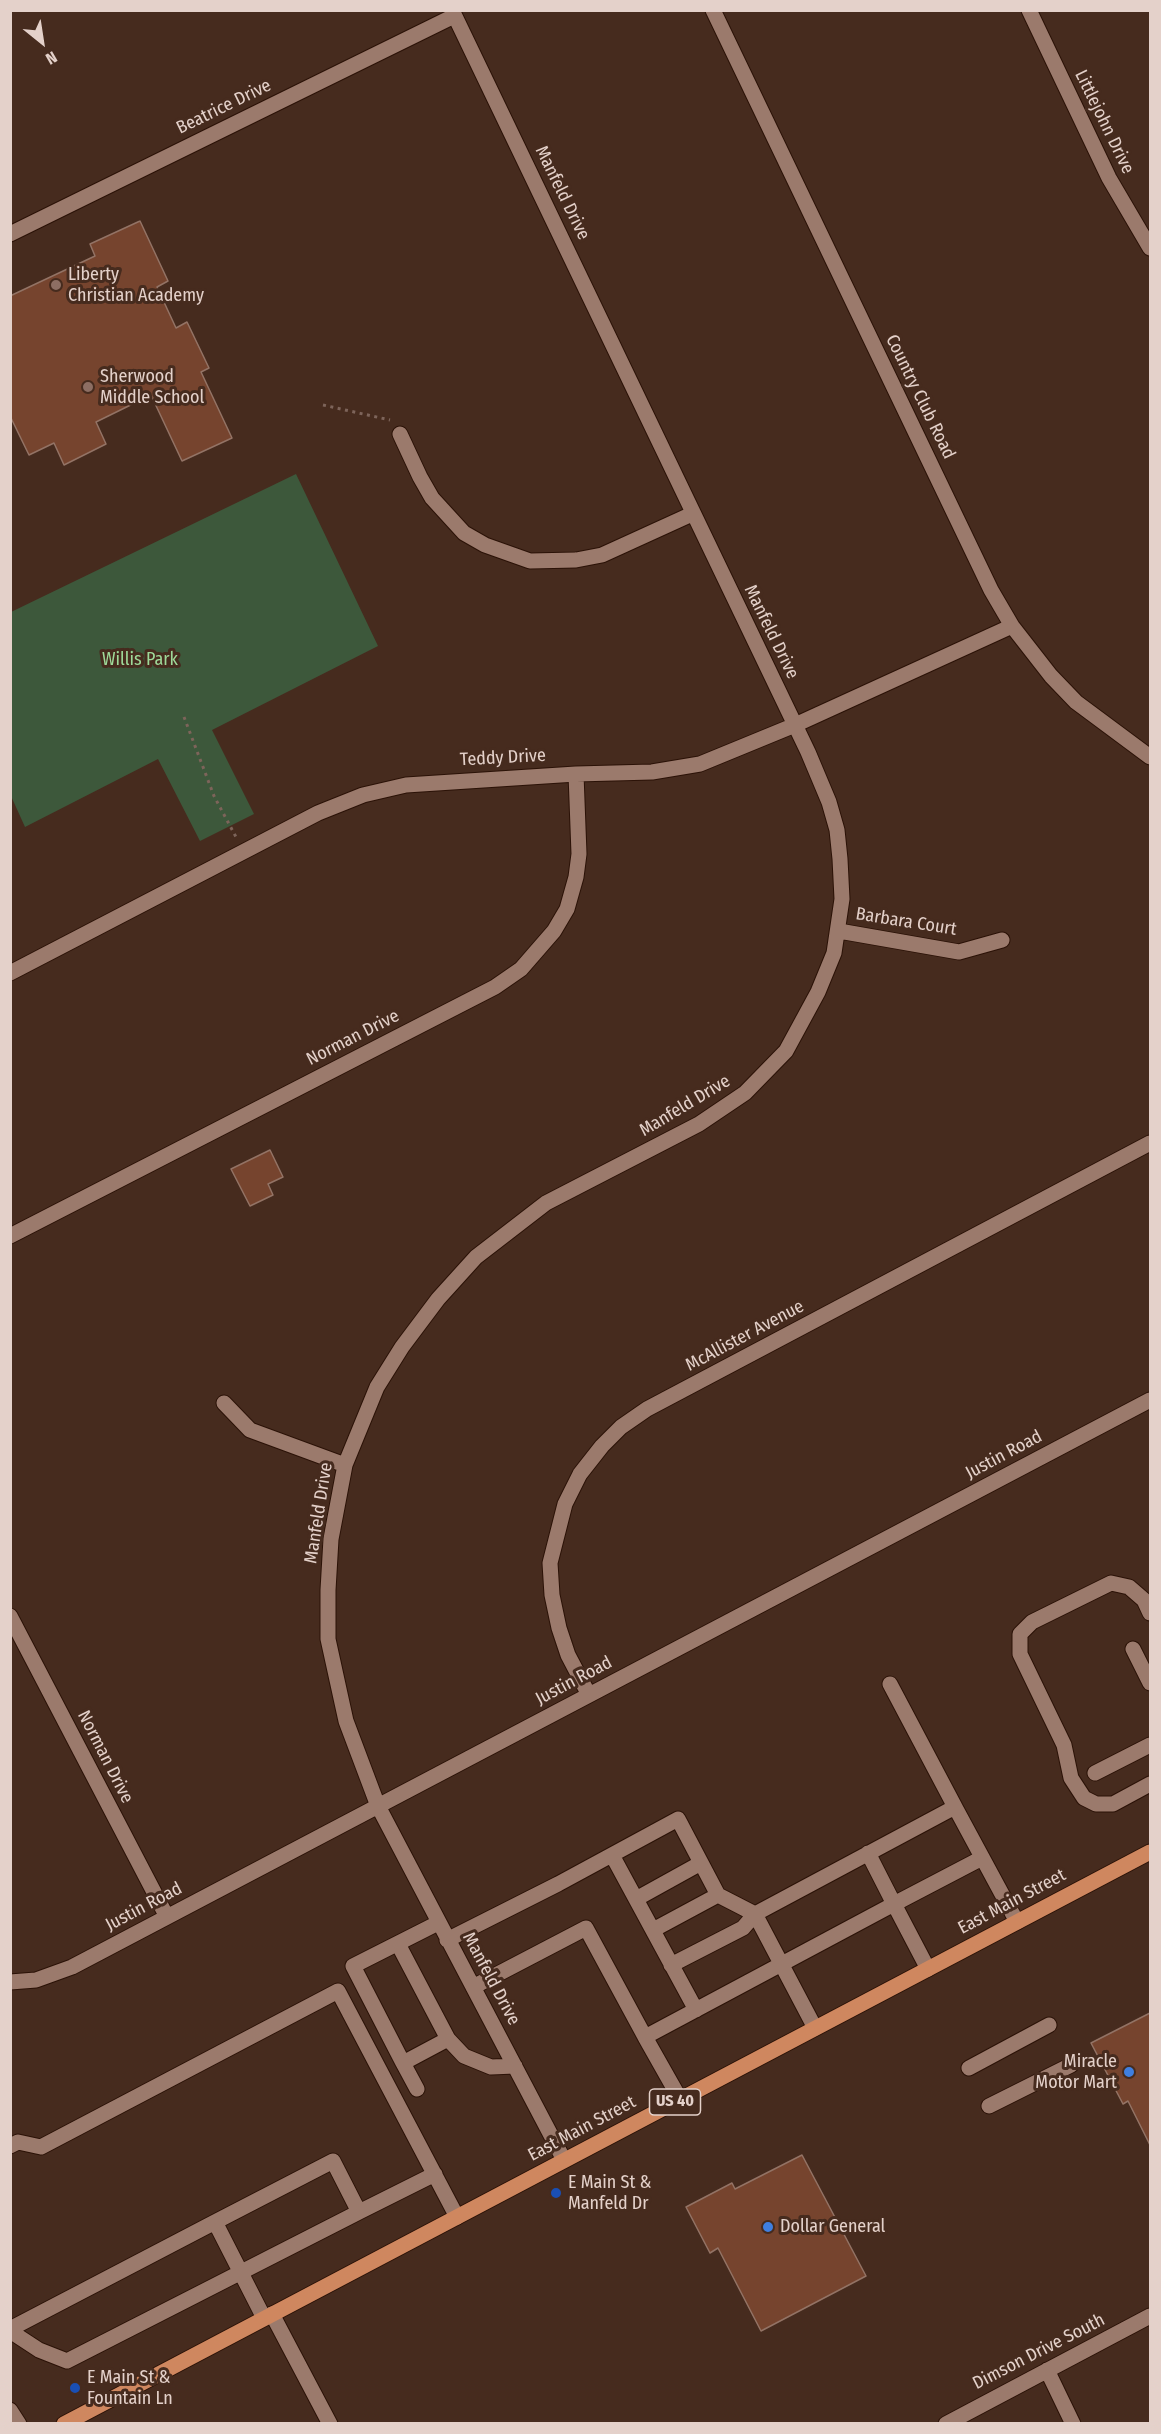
<!DOCTYPE html>
<style>
body{margin:0}
#map{position:relative;width:1161px;height:2434px;overflow:hidden;background:#462b1e;font-family:"Fira Sans Condensed",sans-serif}
canvas{display:block}
.frame{position:absolute;inset:0;border:12px solid #e4d1ca;pointer-events:none}
.north{position:absolute;left:12px;top:12px;width:60px;height:60px;-webkit-text-stroke:4px #462b1e;paint-order:stroke;rotate:150deg;font-size:16px;font-weight:700;line-height:24px;text-align:center;color:#e4d1ca}
.north::after{content:'';display:block;margin:auto;width:21px;height:27px;background:#e4d1ca;clip-path:polygon(50% 0,100% 100%,50% 72%,0 100%)}
</style>
<div id="map">
<canvas width="1161" height="2434"></canvas>
<div class="frame"></div>
<div class="north">N</div>
</div>
<script>
const c = document.querySelector('canvas').getContext('2d');
c.lineJoin = 'round';
function fillPath(path, color) { c.fillStyle = color; c.fill(path, 'evenodd'); }
const shape = rows => new Path2D(rows.map(r => 'M' + r).join(''));
function strokePath(path, color, width, dash) { c.strokeStyle = color; c.lineWidth = width; c.lineCap = dash ? 'butt' : 'round'; c.setLineDash(dash || []); c.stroke(path); }
function write(font, color, halo, rows, align = 'center') {
  c.font = font + ' "Fira Sans Condensed",sans-serif'; c.lineWidth = 6; c.setLineDash([]); c.textBaseline = 'middle'; c.strokeStyle = halo; c.fillStyle = color; for (const [text, x, y, turn = 0] of rows) {
    c.save(); c.translate(x, y); c.rotate((+turn || 0) * Math.PI / 180); c.textAlign = isNaN(turn) ? turn : align; if (halo) c.strokeText(text, 0, 0); c.fillText(text, 0, 0); c.restore();
  }
}
fillPath(shape([
 [296,474,378,646,212,730,254,814,200,841,158,759,25,827,11,796,11,612]
]), '#3d583b');
const building = shape([
 [140,221,168,281,157,287,176,328,187,322,209,368,201,372,232,438,182,461,151,395,96,422,106,444,64,465,54,443,29,455,10,416,10,296,95,256,90,244,140,221],
 [270,1150,283,1177,268,1184,273,1195,250,1206,231,1169,270,1150],
 [1150,2013,1150,2145,1128,2101,1123,2104,1091,2043,1150,2013],
 [802,2155,866,2276,761,2331,718,2248,710,2253,686,2207,732,2183,735,2189,802,2155]
]);
fillPath(building, '#76442e');
strokePath(building, '#937365', 1.5);
const minor = shape([
 [452,10,808,752,829,802,837,830,840,859,842,899,834,953,818,992,786,1051,745,1093,699,1124,546,1203,476,1257,438,1299,402,1347,377,1387,345,1465,331,1539,328,1590,328,1639,346,1721,378,1806,564,2160],
 [713,10,991,590,1012,626,1051,676,1076,702,1150,757],
 [1029,10,1109,178,1150,248],
 [10,234,454,16],
 [400,434,420,477,432,498,464,533,485,545,530,561,576,560,602,555,692,514],
 [839,931,959,952,1002,940],
 [10,973,318,813,363,795,406,785,576,774,652,772,700,764,795,725,1012,626],
 [10,1236,495,987,521,969,554,931,567,909,576,877,579,854,576,774],
 [224,1403,250,1430,345,1465],
 [1150,1613,1144,1600,1129,1587,1111,1583,1032,1622,1020,1634,1020,1654,1064,1745,1071,1778,1084,1798,1096,1804,1113,1804,1150,1784],
 [10,1616,167,1917],
 [1133,1649,1150,1683],
 [890,1684,955,1807],
 [589,1695,568,1655,559,1628,552,1595,550,1563,565,1504,580,1474,602,1446,621,1427,647,1409,1150,1143],
 [1095,1773,1150,1745],
 [868,1853,894,1904,982,1858],
 [612,1855,696,2010],
 [636,1899,701,1863],
 [438,1923,353,1966,403,2063,448,2039],
 [653,1930,718,1895],
 [447,1940,558,1884,678,1819,718,1895,755,1914,743,1928,671,1965],
 [398,1944,448,2039,464,2056,491,2067,515,2066],
 [10,1982,36,1980,72,1967,1150,1400],
 [473,1987,586,1928,645,2037],
 [815,2028,755,1914,955,1807,1017,1922],
 [403,2063,417,2089],
 [969,2068,1049,2025],
 [680,2099,645,2037,894,1904,928,1969],
 [989,2106,1071,2065],
 [10,2146,18,2142,41,2147,338,1991,457,2217],
 [359,2212,435,2174],
 [272,2314,330,2424],
 [10,2329,215,2222,264,2318],
 [10,2331,39,2350,67,2361,359,2212,333,2161,215,2222],
 [1047,2370,1073,2424],
 [10,2410,19,2424],
 [946,2424,1150,2316]
]);
const major = shape([
 [64,2424,1150,1852]
]);
strokePath(minor, '#2b1207', 17);
strokePath(major, '#2b1207', 17);
strokePath(shape([
 [323,405,390,420],
 [184,717,214,796,236,837]
]), '#7d645a', 3, [3, 4.5]);
strokePath(minor, '#9b7a6c', 15);
strokePath(major, '#cf875f', 15);
for (const [x, y, r, color] of [
 [56,285,6,"#8d6e63"],
 [88,387,6,"#8d6e63"],
 [1129,2072,6,"#3f7fe0"],
 [556,2193,6,"#1a4fb4"],
 [768,2227,6,"#3f7fe0"],
 [75,2388,6,"#1a4fb4"]
]) { const dot = new Path2D(); dot.arc(x, y, r, 0, 2 * Math.PI); c.fillStyle = color; c.fill(dot); strokePath(dot, '#462b1e', 2); }
for (const [x, y, w] of [
 [675,2102,51]
]) { const box = new Path2D(); box.roundRect(x - w / 2, y - 13, w, 26, 4.5); c.fillStyle = '#462b1e'; c.fill(box); strokePath(box, '#e4d1ca', 1.5); }
write('bold 16px', '#e4d1ca', null, [
 ["US 40",675,2102]
]);
write('18px', '#e4d1ca', '#462b1e', [
 ["Beatrice Drive",224,107,-26],
 ["Littlejohn Drive",1104,122,64],
 ["Manfeld Drive",562,193,64],
 ["Country Club Road",920,397,64],
 ["Manfeld Drive",771,632,64],
 ["Teddy Drive",503,758,-3],
 ["Barbara Court",906,922,9],
 ["Norman Drive",353,1038,-27],
 ["Manfeld Drive",685,1106,-31],
 ["McAllister Avenue",745,1336,-28],
 ["Justin Road",1004,1455,-28],
 ["Manfeld Drive",319,1513,-81],
 ["Justin Road",574,1681,-28],
 ["Norman Drive",105,1757,63],
 ["East Main Street",1012,1902,-28],
 ["Justin Road",144,1907,-28],
 ["Manfeld Drive",491,1979,62],
 ["East Main Street",582,2129,-28],
 ["Dimson Drive South",1039,2352,-27]
]);
write('18px', '#e4d1ca', '#462b1e', [
 ["Liberty",68,275],
 ["Christian Academy",68,296],
 ["Sherwood",100,377],
 ["Middle School",100,398],
 ["Miracle",1117,2062,"right"],
 ["Motor Mart",1117,2083,"right"],
 ["E Main St &",568,2183],
 ["Manfeld Dr",568,2204],
 ["Dollar General",780,2227],
 ["E Main St &",87,2378],
 ["Fountain Ln",87,2399]
], 'left');
write('18px', '#9ed999', '#462b1e', [
 ["Willis Park",140,660]
]);
</script>
